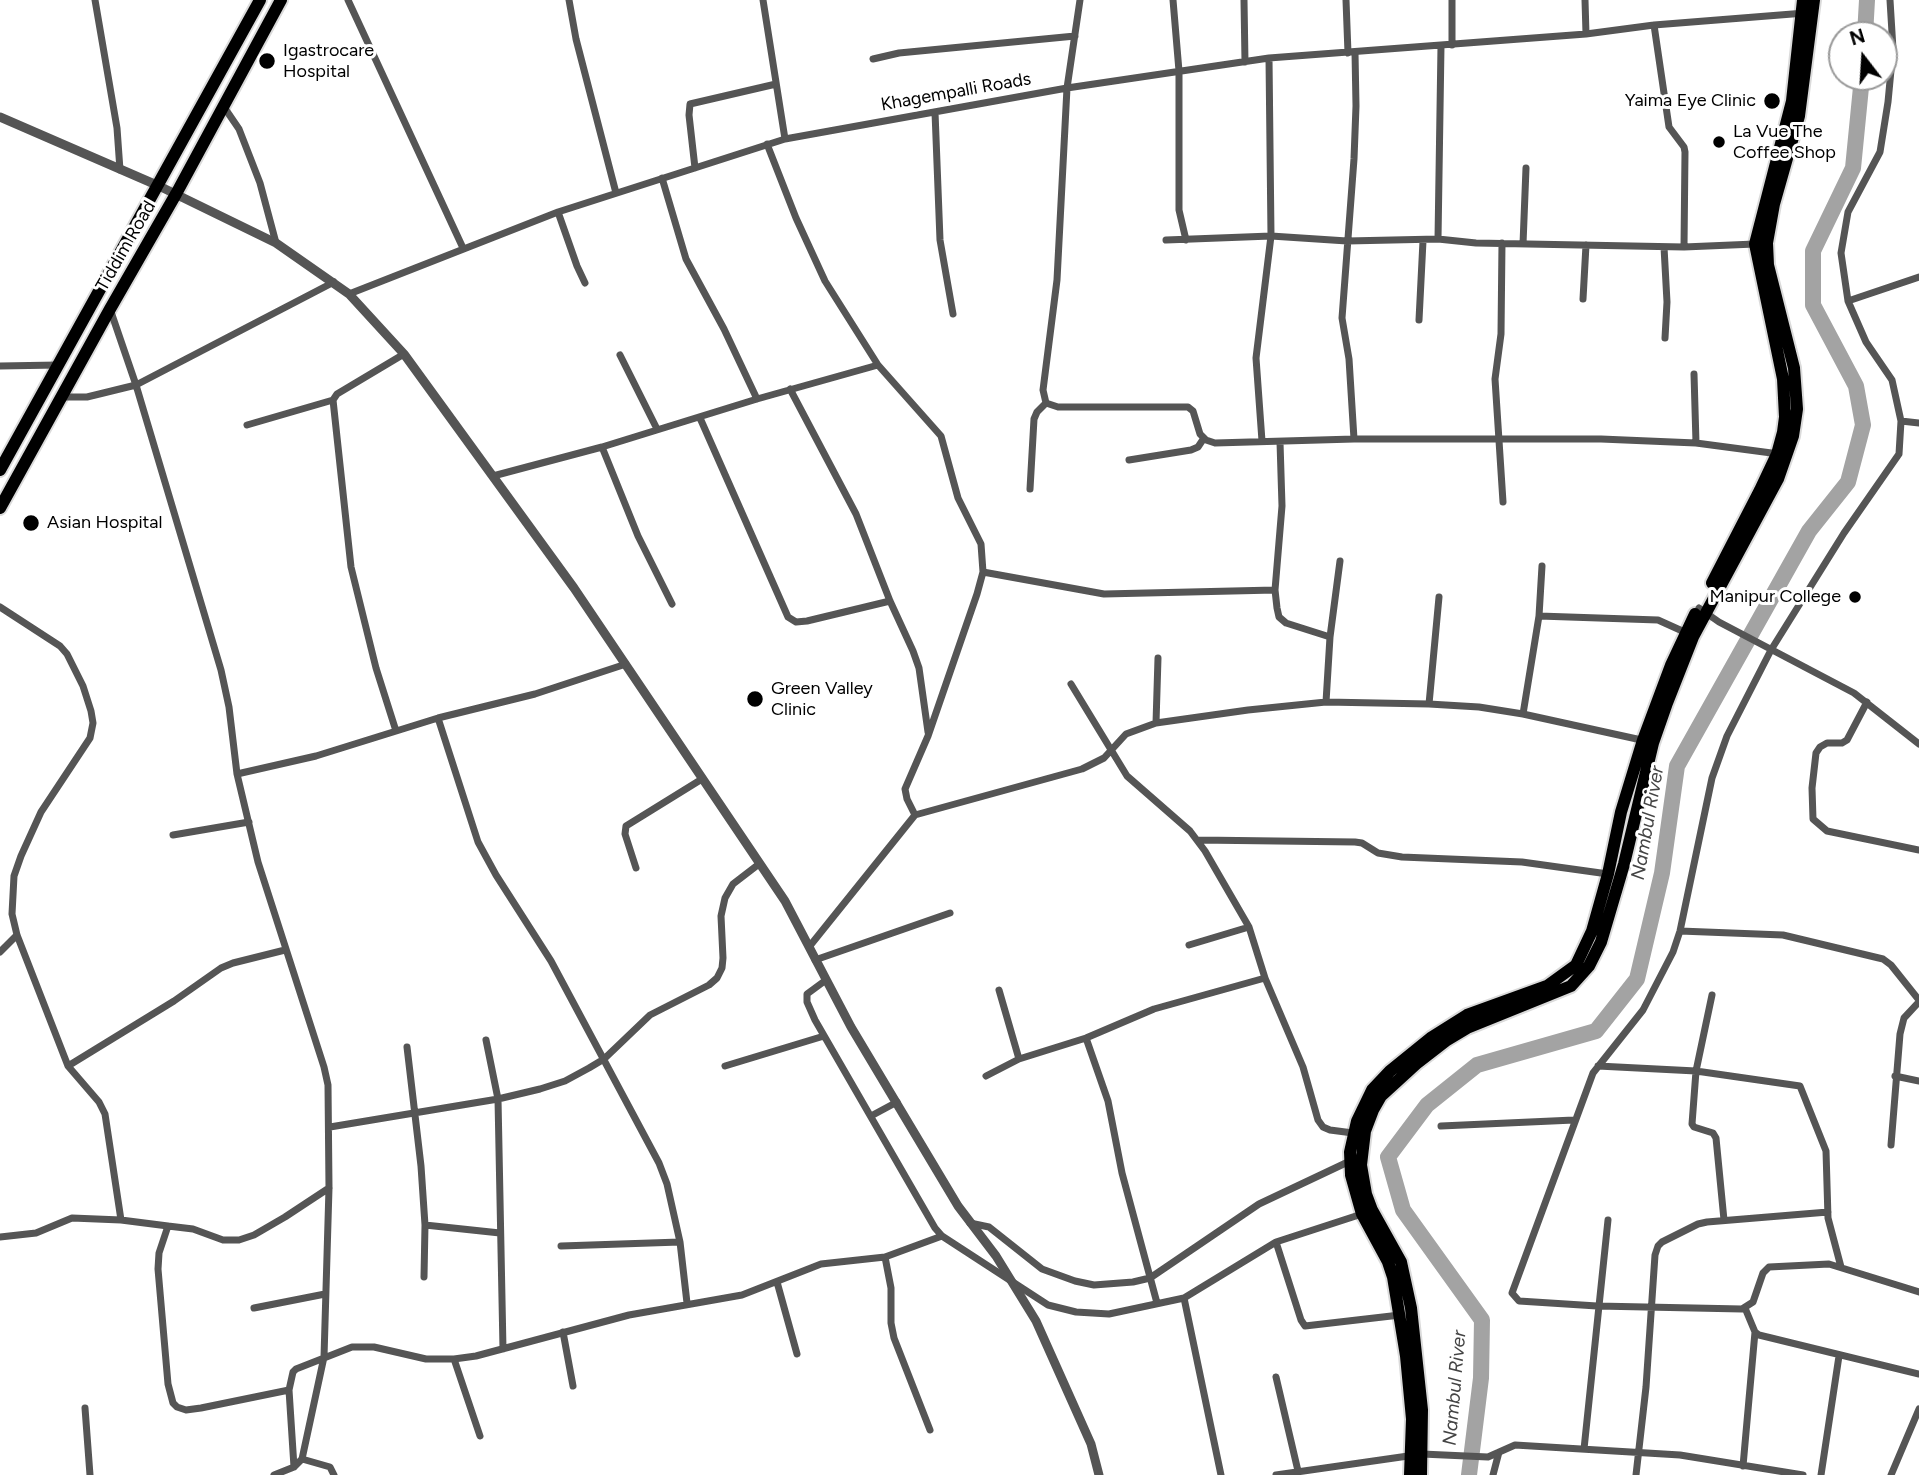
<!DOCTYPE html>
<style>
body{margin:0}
#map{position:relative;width:1919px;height:1475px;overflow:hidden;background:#fff;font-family:Figtree,sans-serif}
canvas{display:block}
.north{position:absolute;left:1828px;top:21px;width:70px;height:70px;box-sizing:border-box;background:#fff;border:2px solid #999;border-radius:50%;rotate:343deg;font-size:19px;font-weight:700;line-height:28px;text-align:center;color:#000}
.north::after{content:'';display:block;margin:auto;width:24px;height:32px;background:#000;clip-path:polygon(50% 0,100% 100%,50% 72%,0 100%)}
</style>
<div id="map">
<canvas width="1919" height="1475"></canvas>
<div class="north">N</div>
</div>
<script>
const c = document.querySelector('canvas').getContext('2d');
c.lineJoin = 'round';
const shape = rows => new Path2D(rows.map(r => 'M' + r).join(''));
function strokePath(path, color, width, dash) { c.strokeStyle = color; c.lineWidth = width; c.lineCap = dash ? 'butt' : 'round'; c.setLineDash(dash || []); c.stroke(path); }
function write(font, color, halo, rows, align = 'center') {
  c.font = font + ' Figtree,sans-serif'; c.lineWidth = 6; c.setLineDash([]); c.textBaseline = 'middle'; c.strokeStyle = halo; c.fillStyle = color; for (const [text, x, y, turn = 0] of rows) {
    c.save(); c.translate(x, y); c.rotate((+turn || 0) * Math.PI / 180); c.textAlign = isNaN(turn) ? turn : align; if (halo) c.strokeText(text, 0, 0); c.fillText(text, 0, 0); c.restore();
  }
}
strokePath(shape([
 [1865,35,1867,0],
 [1469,1475,1481,1378,1482,1320,1403,1210,1388,1157,1427,1105,1477,1065,1596,1031,1637,979,1662,873,1677,766,1809,531,1848,482,1863,425,1856,386,1813,305,1813,251,1853,168,1862,77]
]), '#a3a3a3', 16);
const trunk = shape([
 [0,470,260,0],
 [0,508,110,309,176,194,281,0],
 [1712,583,1760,490,1777,454,1783,432,1785,417,1783,379,1755,244,1792,101,1803,0],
 [1410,1475,1412,1419,1406,1356,1393,1277,1388,1262,1362,1214,1351,1175,1350,1152,1357,1121,1372,1090,1390,1071,1432,1037,1467,1015,1547,986,1576,965,1592,931,1608,874,1621,812,1643,740,1671,665,1695,614],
 [1421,1475,1422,1410,1411,1308,1401,1262,1372,1210,1366,1194,1361,1165,1365,1131,1373,1110,1381,1096,1416,1064,1447,1040,1467,1028,1571,986,1589,966,1601,942,1624,864,1653,743,1667,703,1693,637,1778,479,1793,436,1797,409,1794,368,1768,265,1767,243,1774,204,1799,116,1814,0]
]);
strokePath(trunk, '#dbdbdb', 16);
strokePath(shape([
 [95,0,117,128,120,170],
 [348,0,463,248],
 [569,0,576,39,616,193],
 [763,0,785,139],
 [1080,0,1067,88,1057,280,1043,390,1046,403,1058,407,1188,407,1193,411,1200,434,1206,440,1215,443,1354,439,1601,439,1696,443,1779,454],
 [1173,0,1179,71,1179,210,1186,240],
 [1244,0,1245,62],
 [1346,0,1348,53],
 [1585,0,1586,34],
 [1890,0,1893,49,1888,102,1880,152,1848,212,1841,253,1848,301,1866,342,1892,380,1901,421,1899,454,1844,533,1771,650,1727,736,1712,778,1680,931,1673,952,1643,1010,1593,1073,1512,1293,1519,1301,1597,1306,1742,1309,1753,1302,1763,1273,1769,1267,1829,1264,1919,1292],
 [1654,25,1669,127,1684,147,1685,152,1684,247],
 [1452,45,1452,0],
 [873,59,899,53,1075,36],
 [224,107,239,129,260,183,276,243],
 [935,112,940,240,953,314],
 [767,144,796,218,825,281,878,365,941,436,958,498,981,544,983,572,977,594,928,736,905,789,907,799,915,815],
 [695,168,689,115,690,104,776,84],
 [662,178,686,259,724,329,757,399],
 [558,212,577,266,585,283],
 [1438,239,1441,46],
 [1166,240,1271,236,1347,241,1438,239,1476,243,1684,247,1755,244],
 [1502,243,1501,334,1495,379,1503,502],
 [1523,244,1526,168],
 [1664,247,1667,302,1665,338],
 [349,294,558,212,785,139,1067,88,1269,58,1586,34,1654,25,1805,13],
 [1583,299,1586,245],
 [1848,301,1919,277],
 [110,309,136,385,221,670,229,707,237,774,258,862,324,1067,328,1085,329,1188,324,1357,302,1459,294,1467,274,1475],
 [1419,320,1423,241],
 [620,355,657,429],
 [0,366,58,365],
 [1694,374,1696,443],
 [790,389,856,514,890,601,913,651,919,668,928,732],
 [61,397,87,397,136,385,334,282],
 [700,418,788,617,796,622,807,621,890,601],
 [1901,421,1919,423],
 [247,425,333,400],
 [1354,439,1349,359,1342,318,1354,159,1356,106,1355,52],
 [1262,441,1256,358,1271,236,1269,58],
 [1280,442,1282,506,1275,590,1277,608,1279,617,1286,623,1330,637],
 [602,447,638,536,672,604],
 [1129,460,1191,450,1198,447,1204,438],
 [493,476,602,447,757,399,878,365],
 [1030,489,1034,419,1037,412,1046,403],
 [983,572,1104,594,1275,590],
 [0,607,60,646,67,654,83,686,91,711,93,723,90,738,41,812,21,856,14,876,12,914,17,935,68,1066,99,1102,105,1114,121,1220],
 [1699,608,1719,622,1854,693,1919,744],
 [1539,616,1658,620,1689,634],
 [1071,684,1127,776,1190,831,1205,851,1249,927,1265,978,1303,1067,1318,1120,1323,1127,1330,1130,1353,1133],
 [1326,702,1330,637,1340,561],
 [1867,702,1847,740,1842,743,1827,743,1820,747,1816,753,1812,788,1813,819,1827,831,1919,850],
 [1429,704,1439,597],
 [1523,714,1539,616,1542,566],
 [438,718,478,842,496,875,551,961,659,1163,667,1184,680,1242,687,1303],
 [1156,723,1158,658],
 [396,731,376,668,351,567,333,400,337,394,404,354],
 [237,774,316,756,438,718,535,694,626,664],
 [173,835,249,822],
 [1198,840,1355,842,1362,843,1378,853,1402,857,1522,862,1608,874],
 [636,868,625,834,626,826,702,779],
 [1680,931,1783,935,1883,959,1891,965,1919,1000],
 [1189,945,1249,927],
 [809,947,915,815,1082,769,1104,758,1126,734,1156,723,1248,710,1326,702,1429,704,1479,707,1523,714,1646,741],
 [0,952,17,935],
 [815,960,950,913],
 [826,980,807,994,807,1002,815,1020,935,1228,942,1236,1048,1305,1076,1312,1109,1314,1184,1298,1276,1242,1365,1213],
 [999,990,1019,1059],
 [1712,995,1696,1071,1692,1124,1694,1127,1713,1133,1716,1138,1724,1220],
 [1086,1038,1108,1101,1122,1173,1157,1303],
 [486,1040,498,1099,503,1349],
 [407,1047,421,1166,425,1225,500,1233],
 [68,1066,174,1001,221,968,233,963,285,950],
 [725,1066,824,1036],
 [1598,1066,1696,1071,1800,1086,1826,1151,1828,1218,1841,1267],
 [986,1076,1019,1059,1086,1038,1154,1009,1265,978],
 [1895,1076,1919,1081],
 [871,1116,897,1102],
 [1441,1126,1574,1120],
 [330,1127,498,1099,540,1089,565,1081,589,1068,604,1059,650,1015,709,985,717,978,722,968,723,958,721,916,725,898,733,884,759,864],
 [1891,1145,1900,1034,1904,1018,1919,1002],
 [329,1188,285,1217,254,1235,239,1240,223,1240,193,1229,168,1226,159,1253,158,1269,168,1384,173,1403,177,1407,186,1410,201,1408,289,1390,293,1372,296,1369,352,1347,374,1347,426,1359,454,1359,476,1356,629,1315,742,1295,821,1264,885,1257,942,1236],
 [970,1223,989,1227,1042,1269,1075,1281,1094,1285,1133,1282,1150,1278,1259,1204,1350,1161],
 [0,1237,36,1233,72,1218,121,1220,168,1226],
 [1276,1242,1301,1320,1305,1326,1400,1315],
 [561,1246,680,1242],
 [885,1257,891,1288,891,1323,894,1338,930,1430],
 [424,1277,425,1225],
 [777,1282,797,1354],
 [1184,1298,1221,1475],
 [254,1308,325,1294],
 [1745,1308,1755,1332,1759,1335,1919,1374],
 [563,1332,573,1386],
 [454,1359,480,1436],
 [1276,1377,1298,1471],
 [289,1390,294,1467],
 [85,1408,90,1475],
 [1584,1449,1608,1220],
 [302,1459,330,1467,334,1475],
 [1743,1466,1755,1332],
 [1276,1475,1422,1454,1488,1457,1515,1445,1680,1455,1803,1475],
 [1493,1475,1499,1452],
 [1636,1475,1646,1387,1655,1255,1658,1246,1662,1242,1698,1224,1707,1222,1828,1212],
 [1821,1475,1839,1356],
 [1891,1475,1919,1409]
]), '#555', 7);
strokePath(shape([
 [0,117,159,186,276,243,349,294,404,354,574,588,785,901,851,1027,958,1206,996,1256,1036,1321,1091,1444,1099,1475]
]), '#555', 9);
strokePath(trunk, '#000', 12);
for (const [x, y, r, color] of [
 [267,61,9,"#000"],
 [1772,101,9,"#000"],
 [1719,142,7,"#000"],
 [31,523,9,"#000"],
 [1855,597,7,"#000"],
 [755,699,9,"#000"]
]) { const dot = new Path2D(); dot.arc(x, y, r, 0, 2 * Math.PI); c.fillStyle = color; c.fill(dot); strokePath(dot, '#fff', 2.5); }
write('18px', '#000', '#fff', [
 ["Igastrocare",283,51],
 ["Hospital",283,72],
 ["Yaima Eye Clinic",1756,101,"right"],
 ["La Vue The",1733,132],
 ["Coffee Shop",1733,153],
 ["Asian Hospital",47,523],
 ["Manipur College",1841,597,"right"],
 ["Green Valley",771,689],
 ["Clinic",771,710]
], 'left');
write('18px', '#000', '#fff', [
 ["Khagempalli Roads",956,92,-10],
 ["Tiddim Road",126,246,-60]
]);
write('italic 19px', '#444', '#fff', [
 ["Nambul River",1648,823,-80],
 ["Nambul River",1455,1388,-85]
]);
</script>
